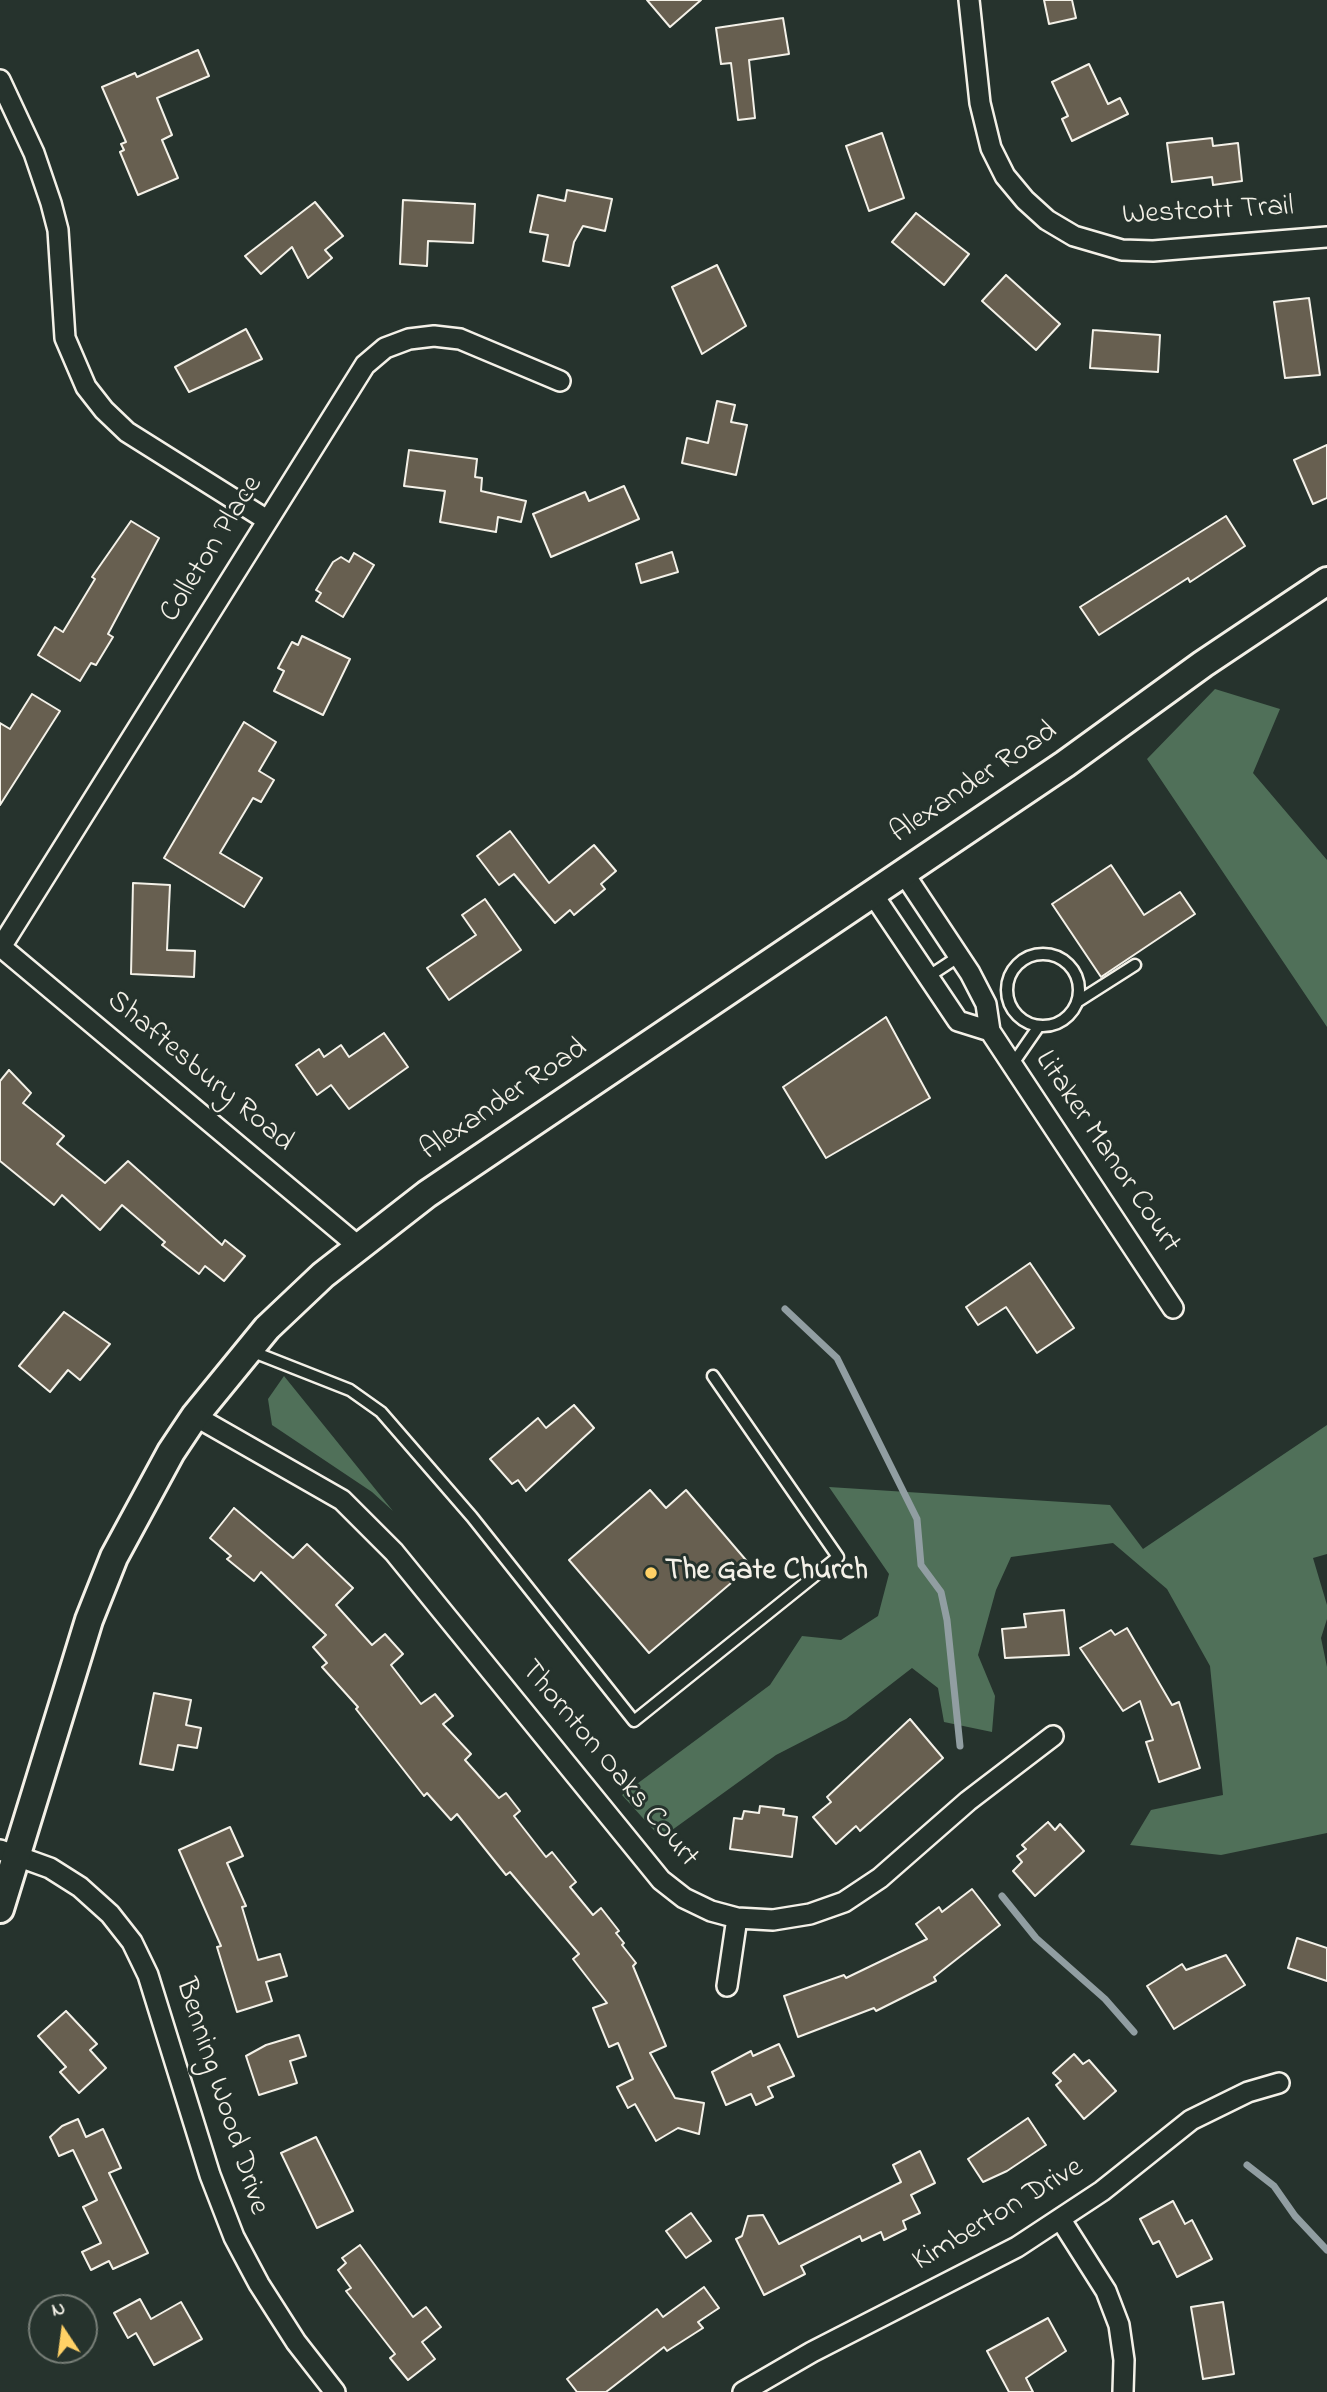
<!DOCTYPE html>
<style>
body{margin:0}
#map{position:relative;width:1327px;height:2392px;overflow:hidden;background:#26332d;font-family:"Indie Flower",sans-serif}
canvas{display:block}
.north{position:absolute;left:28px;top:2294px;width:70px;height:70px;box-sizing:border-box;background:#26332d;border:2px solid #787f78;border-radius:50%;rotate:347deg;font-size:19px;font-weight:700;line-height:28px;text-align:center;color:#f4f1e8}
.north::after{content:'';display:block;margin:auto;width:24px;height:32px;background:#ffd166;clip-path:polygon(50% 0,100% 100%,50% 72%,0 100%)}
</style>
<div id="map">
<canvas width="1327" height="2392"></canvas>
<div class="north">N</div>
</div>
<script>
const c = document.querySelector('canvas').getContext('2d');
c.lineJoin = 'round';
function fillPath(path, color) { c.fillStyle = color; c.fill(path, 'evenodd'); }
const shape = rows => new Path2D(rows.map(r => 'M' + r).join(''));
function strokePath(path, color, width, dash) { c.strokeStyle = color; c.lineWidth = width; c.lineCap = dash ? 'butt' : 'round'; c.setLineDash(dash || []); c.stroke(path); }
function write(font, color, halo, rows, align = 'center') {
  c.font = font + ' "Indie Flower",sans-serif'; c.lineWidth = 6; c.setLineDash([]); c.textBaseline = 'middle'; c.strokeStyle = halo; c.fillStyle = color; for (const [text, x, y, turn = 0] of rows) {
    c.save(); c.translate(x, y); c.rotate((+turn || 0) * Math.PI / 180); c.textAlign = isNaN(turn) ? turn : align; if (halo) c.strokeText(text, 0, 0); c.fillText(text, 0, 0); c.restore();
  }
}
fillPath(shape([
 [1215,689,1280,709,1253,773,1327,860,1327,1027,1147,759],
 [284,1376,393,1511,372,1492,272,1425,268,1399],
 [1327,1425,1327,1554,1313,1558,1327,1605,1327,1619,1321,1638,1327,1667,1327,1833,1221,1855,1130,1845,1151,1810,1223,1795,1210,1666,1167,1589,1113,1543,1011,1557,996,1590,978,1655,995,1696,992,1732,944,1722,938,1688,912,1668,846,1719,776,1755,661,1838,622,1795,770,1685,802,1636,841,1640,878,1616,889,1574,829,1487,1110,1505,1143,1549]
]), '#507059');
strokePath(shape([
 [785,1309,837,1358,917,1519,921,1565,941,1592,947,1620,960,1746],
 [1002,1896,1036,1938,1105,1999,1134,2032],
 [1247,2165,1274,2186,1295,2216,1327,2250]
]), '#919ea2', 7);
const building = shape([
 [647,0,701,0,670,27,647,0],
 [1044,0,1072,0,1076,18,1049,24,1044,0],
 [783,18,789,54,749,60,755,118,738,120,731,63,721,64,716,28,783,18],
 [198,50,209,76,157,98,172,135,162,140,178,178,138,195,120,152,124,150,121,144,126,142,102,87,135,73,137,77,198,50],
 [1089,64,1108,104,1120,98,1128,114,1072,141,1062,119,1068,116,1052,82,1089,64],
 [882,133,904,198,869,211,846,146,882,133],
 [1212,138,1213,146,1238,143,1242,181,1213,185,1212,177,1172,182,1167,143,1212,138],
 [567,190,612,199,605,231,583,226,574,242,569,266,543,261,548,235,530,232,538,195,565,201,567,190],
 [403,200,475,204,473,243,428,241,427,266,400,264,403,200],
 [315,202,343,236,325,250,332,258,308,278,292,247,261,274,245,256,315,202],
 [916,213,969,254,944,285,892,242,916,213],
 [717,265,746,326,702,354,672,287,717,265],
 [1006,275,1060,324,1036,350,982,301,1006,275],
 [1309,298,1320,375,1285,378,1274,302,1309,298],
 [246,329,262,359,189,392,175,367,246,329],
 [1093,330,1160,335,1158,372,1090,368,1093,330],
 [717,401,735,405,731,422,747,425,736,475,682,463,687,438,708,443,717,401],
 [1327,445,1327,498,1313,504,1294,460,1327,445],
 [409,450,477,459,475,477,482,478,481,491,526,501,521,522,498,517,496,532,440,522,445,491,404,486,409,450],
 [624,486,639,519,551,557,533,514,585,492,589,501,624,486],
 [1226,516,1245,546,1190,582,1188,578,1099,635,1080,607,1226,516],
 [131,521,159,538,108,634,113,637,96,665,91,663,80,681,38,655,55,627,63,632,95,579,92,577,131,521],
 [672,552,678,572,641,583,636,564,672,552],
 [354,553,374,565,343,617,316,601,321,593,316,590,333,562,341,557,349,562,354,553],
 [302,636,350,659,323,715,274,691,284,671,278,668,292,642,298,645,302,636],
 [32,694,60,711,0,805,0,723,10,729,32,694],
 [244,722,276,742,259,771,274,780,261,802,253,798,220,853,262,878,244,907,164,858,244,722],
 [510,831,549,883,594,845,616,871,601,884,605,889,574,915,570,910,555,923,514,874,499,885,477,856,510,831],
 [1111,865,1144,915,1180,892,1195,914,1101,977,1052,904,1111,865],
 [133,883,170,885,167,950,195,951,194,977,131,974,133,883],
 [485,899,521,950,449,1000,427,968,476,935,462,915,485,899],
 [886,1017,930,1098,826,1158,783,1087,886,1017],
 [384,1033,408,1067,349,1109,331,1085,317,1095,296,1065,319,1049,324,1057,341,1045,349,1057,384,1033],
 [9,1070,31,1093,23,1103,64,1136,57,1144,105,1183,128,1161,222,1245,225,1240,245,1256,224,1281,205,1266,199,1274,162,1245,165,1242,122,1205,100,1230,62,1195,54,1205,0,1161,0,1081,9,1070],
 [1030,1263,1074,1328,1037,1353,1006,1307,978,1325,966,1307,1030,1263],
 [64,1312,110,1344,80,1380,68,1370,50,1392,19,1366,64,1312],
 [574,1405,594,1428,526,1491,518,1480,512,1484,490,1459,538,1418,546,1428,574,1405],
 [650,1490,666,1508,686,1490,751,1566,649,1653,569,1560,650,1490],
 [234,1508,293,1558,307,1544,353,1588,336,1605,372,1645,385,1634,403,1654,391,1665,421,1704,435,1694,453,1716,443,1724,471,1754,465,1760,499,1798,506,1793,520,1811,514,1816,546,1857,552,1852,576,1882,570,1887,593,1915,601,1908,619,1931,616,1933,624,1943,622,1945,636,1963,633,1966,666,2046,650,2053,675,2098,704,2103,699,2134,678,2128,656,2141,635,2104,628,2108,617,2087,633,2079,618,2043,609,2047,593,2008,607,2003,573,1959,579,1954,510,1872,506,1875,457,1814,451,1820,427,1793,424,1796,356,1709,358,1707,322,1667,327,1663,313,1647,326,1635,261,1572,254,1581,227,1559,231,1556,210,1538,234,1508],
 [1064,1610,1069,1655,1005,1658,1002,1629,1026,1627,1024,1614,1064,1610],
 [1127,1628,1172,1705,1179,1702,1200,1768,1159,1782,1146,1742,1153,1740,1140,1701,1123,1711,1080,1648,1111,1630,1115,1635,1127,1628],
 [154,1693,191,1700,186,1725,201,1728,197,1748,178,1745,173,1770,140,1764,154,1693],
 [910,1719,943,1758,860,1831,856,1826,836,1844,813,1817,831,1802,827,1797,910,1719],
 [760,1806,784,1809,783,1815,797,1817,792,1857,730,1849,734,1818,742,1819,744,1811,759,1813,760,1806],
 [1048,1822,1055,1830,1060,1824,1084,1851,1035,1896,1013,1871,1022,1862,1017,1856,1026,1849,1022,1845,1048,1822],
 [230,1827,243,1856,227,1863,246,1906,242,1907,258,1960,280,1954,287,1976,266,1982,272,2001,237,2012,217,1947,221,1946,179,1850,230,1827],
 [972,1889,1000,1925,934,1977,936,1981,876,2011,874,2008,798,2037,784,1996,844,1975,846,1978,927,1939,916,1924,939,1907,942,1912,972,1889],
 [1297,1938,1327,1948,1327,1981,1288,1968,1297,1938],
 [1226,1955,1245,1985,1174,2029,1147,1986,1182,1964,1186,1970,1226,1955],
 [66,2011,97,2044,90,2050,106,2068,79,2093,60,2072,66,2067,38,2036,66,2011],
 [299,2035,306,2056,290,2061,297,2083,259,2095,246,2056,266,2045,299,2035],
 [779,2044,794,2076,768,2087,773,2097,756,2105,751,2094,726,2105,712,2072,751,2051,753,2056,779,2044],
 [1074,2054,1083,2064,1089,2060,1116,2091,1084,2119,1060,2090,1056,2085,1061,2081,1053,2073,1074,2054],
 [1028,2118,1046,2145,1007,2171,983,2182,968,2159,1028,2118],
 [78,2119,86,2137,103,2129,121,2168,109,2173,148,2253,113,2269,109,2261,91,2270,82,2252,101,2243,83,2207,97,2200,73,2150,59,2156,50,2137,62,2126,78,2119],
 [316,2137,353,2211,317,2228,281,2153,316,2137],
 [920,2151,935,2183,911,2195,920,2213,903,2221,906,2229,884,2240,881,2232,862,2241,860,2236,801,2266,805,2274,764,2295,736,2239,742,2236,748,2216,763,2215,779,2244,901,2182,893,2165,920,2151],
 [1173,2201,1185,2224,1192,2220,1212,2259,1177,2277,1159,2241,1153,2244,1140,2219,1173,2201],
 [691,2213,711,2241,686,2258,666,2231,691,2213],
 [360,2245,413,2317,426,2307,441,2327,422,2342,435,2359,408,2380,390,2358,395,2354,346,2291,351,2288,338,2270,346,2263,342,2258,360,2245],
 [704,2287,719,2308,698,2322,703,2328,667,2351,664,2347,606,2392,577,2392,567,2379,657,2309,663,2317,704,2287],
 [140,2299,151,2319,181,2302,202,2339,154,2365,136,2333,128,2338,114,2313,140,2299],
 [1223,2302,1234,2374,1203,2379,1191,2307,1223,2302],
 [1048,2318,1066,2351,1026,2378,1033,2392,1009,2392,987,2351,1048,2318]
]);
fillPath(building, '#675f50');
strokePath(building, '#f4f1e8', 2);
const lane = shape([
 '1007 990a36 36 0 1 1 72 0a36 36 0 1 1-72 0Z',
 [929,976,958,957],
 [1077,1002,1135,965],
 [1012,1065,1039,1026],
 [251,1351,350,1390,381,1412,472,1517,634,1721,838,1557,713,1376]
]);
const street = shape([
 [969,0,980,103,991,148,1005,176,1025,200,1047,220,1074,236,1122,250,1153,251,1327,237],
 [0,80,34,153,51,203,58,230,65,338,86,387,104,410,127,432,267,520],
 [903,872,970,973,986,1004,990,1031,1173,1308],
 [872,893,958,1021,990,1031],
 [0,946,358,1246],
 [1,947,365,365,385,348,409,339,434,336,460,339,560,381],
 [195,1416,342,1500,394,1552,661,1880,684,1898,711,1911,737,1918,773,1920,810,1914,844,1902,880,1878,968,1801,1053,1736],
 [0,1850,50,1868,80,1887,110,1914,132,1942,148,1975,210,2175,234,2237,259,2284,296,2342,335,2392],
 [727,1986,737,1918],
 [1061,2220,1106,2291,1119,2325,1124,2360,1123,2392],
 [743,2392,812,2352,1017,2247,1102,2191,1191,2120,1248,2092,1279,2083]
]);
const secondary = shape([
 [0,1909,89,1620,114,1557,171,1452,195,1416,267,1328,323,1275,427,1194,1065,764,1203,664,1327,581]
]);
strokePath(lane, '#f4f1e8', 15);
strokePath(street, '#f4f1e8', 24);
strokePath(secondary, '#f4f1e8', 32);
strokePath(lane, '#26332d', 10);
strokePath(street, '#26332d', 19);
strokePath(secondary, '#26332d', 26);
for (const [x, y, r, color] of [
 [651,1573,7,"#ffd166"]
]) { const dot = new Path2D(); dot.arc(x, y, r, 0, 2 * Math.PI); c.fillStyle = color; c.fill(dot); strokePath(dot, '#26332d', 2.5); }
write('30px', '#f4f1e8', '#26332d', [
 ["Westcott Trail",1208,213,-3],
 ["Colleton Place",213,550,-58],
 ["Alexander Road",975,784,-34],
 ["Shaftesbury Road",199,1073,40],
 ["Alexander Road",505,1101,-34],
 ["Litaker Manor Court",1106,1153,56],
 ["Thornton Oaks Court",608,1765,50],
 ["Benning Wood Drive",220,2097,72],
 ["Kimberton Drive",999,2216,-31]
]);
write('bold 30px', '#f4f1e8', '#26332d', [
 ["The Gate Church",665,1573]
], 'left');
</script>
